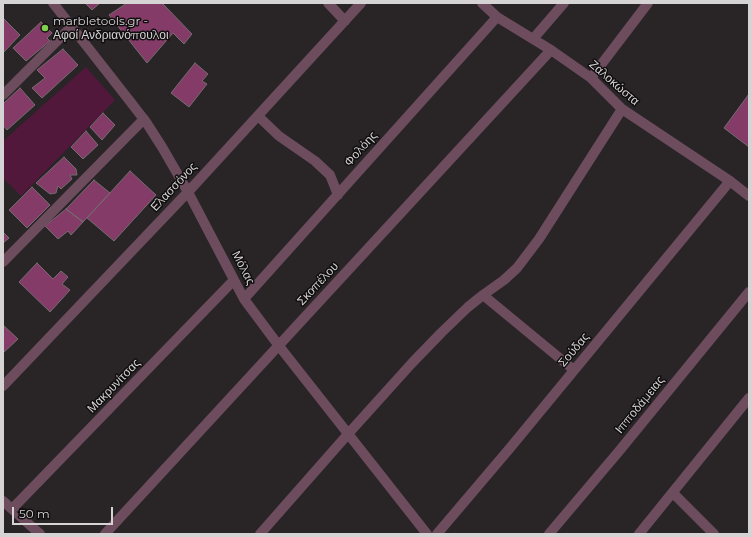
<!DOCTYPE html>
<meta charset="utf-8">
<style>
body{margin:0}
#map{position:relative;width:752px;height:537px;overflow:hidden;background:#292426;font-family:Montserrat,sans-serif}
canvas{display:block}
.frame{position:absolute;inset:0;border:4px solid #d6d3d4;pointer-events:none}
.scale{position:absolute;left:12px;top:507px;width:101px;height:18px;box-sizing:border-box;border:2px solid #d6d3d4;border-top:0;padding-left:5px;font-size:12px;line-height:14px;white-space:nowrap;color:#d6d3d4;-webkit-text-stroke:3px #100e0f;paint-order:stroke}
</style>
<div id="map">
<canvas width="752" height="537"></canvas>
<div class="frame"></div>
<div class="scale">50 m</div>
</div>
<script>
const c = document.querySelector('canvas').getContext('2d');
c.lineJoin = 'round';
function fillPath(path, color) { c.fillStyle = color; c.fill(path, 'evenodd'); }
const shape = rows => new Path2D(rows.map(r => 'M' + r).join(''));
function strokePath(path, color, width, dash) { c.strokeStyle = color; c.lineWidth = width; c.lineCap = dash ? 'butt' : 'round'; c.setLineDash(dash || []); c.stroke(path); }
function write(font, color, halo, rows, align = 'center') {
  c.font = font + ' Montserrat,sans-serif'; c.lineWidth = 3; c.setLineDash([]); c.textBaseline = 'middle'; c.strokeStyle = halo; c.fillStyle = color; for (const [text, x, y, turn = 0] of rows) {
    c.save(); c.translate(x, y); c.rotate((+turn || 0) * Math.PI / 180); c.textAlign = isNaN(turn) ? turn : align; if (halo) c.strokeText(text, 0, 0); c.fillText(text, 0, 0); c.restore();
  }
}
fillPath(shape([
 [86,67,115,100,21,196,3,178,3,141]
]), '#52183c');
const building = shape([
 [85,3,100,3,92,10,85,3],
 [127,3,162,3,192,34,184,44,173,33,147,63,109,15,127,3],
 [4,19,20,35,3,53,3,20,4,19],
 [41,22,52,33,47,38,50,41,26,61,13,48,41,22],
 [63,49,78,65,42,98,32,88,45,78,37,70,63,49],
 [195,63,208,74,202,81,207,84,189,107,171,93,195,63],
 [20,88,35,105,7,130,3,125,3,104,20,88],
 [749,94,749,147,724,128,749,94],
 [103,113,115,125,102,140,90,127,103,113],
 [86,131,98,145,83,159,71,147,86,131],
 [64,157,76,169,77,175,70,175,72,179,61,189,58,186,56,193,50,194,36,183,64,157],
 [130,171,156,195,114,241,87,218,130,171],
 [94,180,110,193,83,222,66,209,94,180],
 [32,187,50,205,27,228,9,210,32,187],
 [66,209,83,222,71,235,68,231,58,239,45,226,66,209],
 [3,232,9,238,3,243,3,232],
 [37,263,53,279,61,271,68,277,62,284,70,290,50,312,19,282,37,263],
 [3,325,18,339,3,353,3,325]
]);
fillPath(building, '#853b68');
strokePath(building, '#736d70', 1);
strokePath(shape([
 [53,3,129,100,146,122,162,147,188,192,244,299,279,346,427,534],
 [328,3,345,21],
 [482,3,497,17,551,50,591,78,622,109,730,181,749,196],
 [533,39,564,3],
 [591,78,648,3],
 [3,95,71,27],
 [258,116,279,136,315,161,330,175,338,195],
 [3,262,144,119],
 [483,295,574,370],
 [244,299,497,17],
 [3,386,188,192,361,3],
 [673,493,714,534],
 [3,501,40,534],
 [12,509,234,280],
 [105,534,551,50],
 [260,534,348,434,412,363,442,332,468,307,483,295,504,280,517,268,539,239,622,109],
 [437,534,510,448,730,181],
 [549,534,620,450,749,292],
 [639,534,749,398]
]), '#6d4c5e', 10);
for (const [x, y, r, color] of [
 [45,28,4,"#81d050"]
]) { const dot = new Path2D(); dot.arc(x, y, r, 0, 2 * Math.PI); c.fillStyle = color; c.fill(dot); strokePath(dot, '#100e0f', 1.5); }
write('12px', '#d6d3d4', '#100e0f', [
 ["marbletools.gr -",53,21],
 ["Αφοί Ανδριανόπουλοι",53,35]
], 'left');
write('12px', '#d6d3d4', '#100e0f', [
 ["Ζαλοκώστα",614,83,41],
 ["Φολόης",361,149,-48],
 ["Ελασσόνος",174,187,-47],
 ["Μόλας",243,268,63],
 ["Σκοπέλου",318,284,-47],
 ["Σούδας",574,350,-50],
 ["Μακρυνίτσας",114,386,-46],
 ["Ιπποδάμειας",640,405,-51]
]);
</script>
